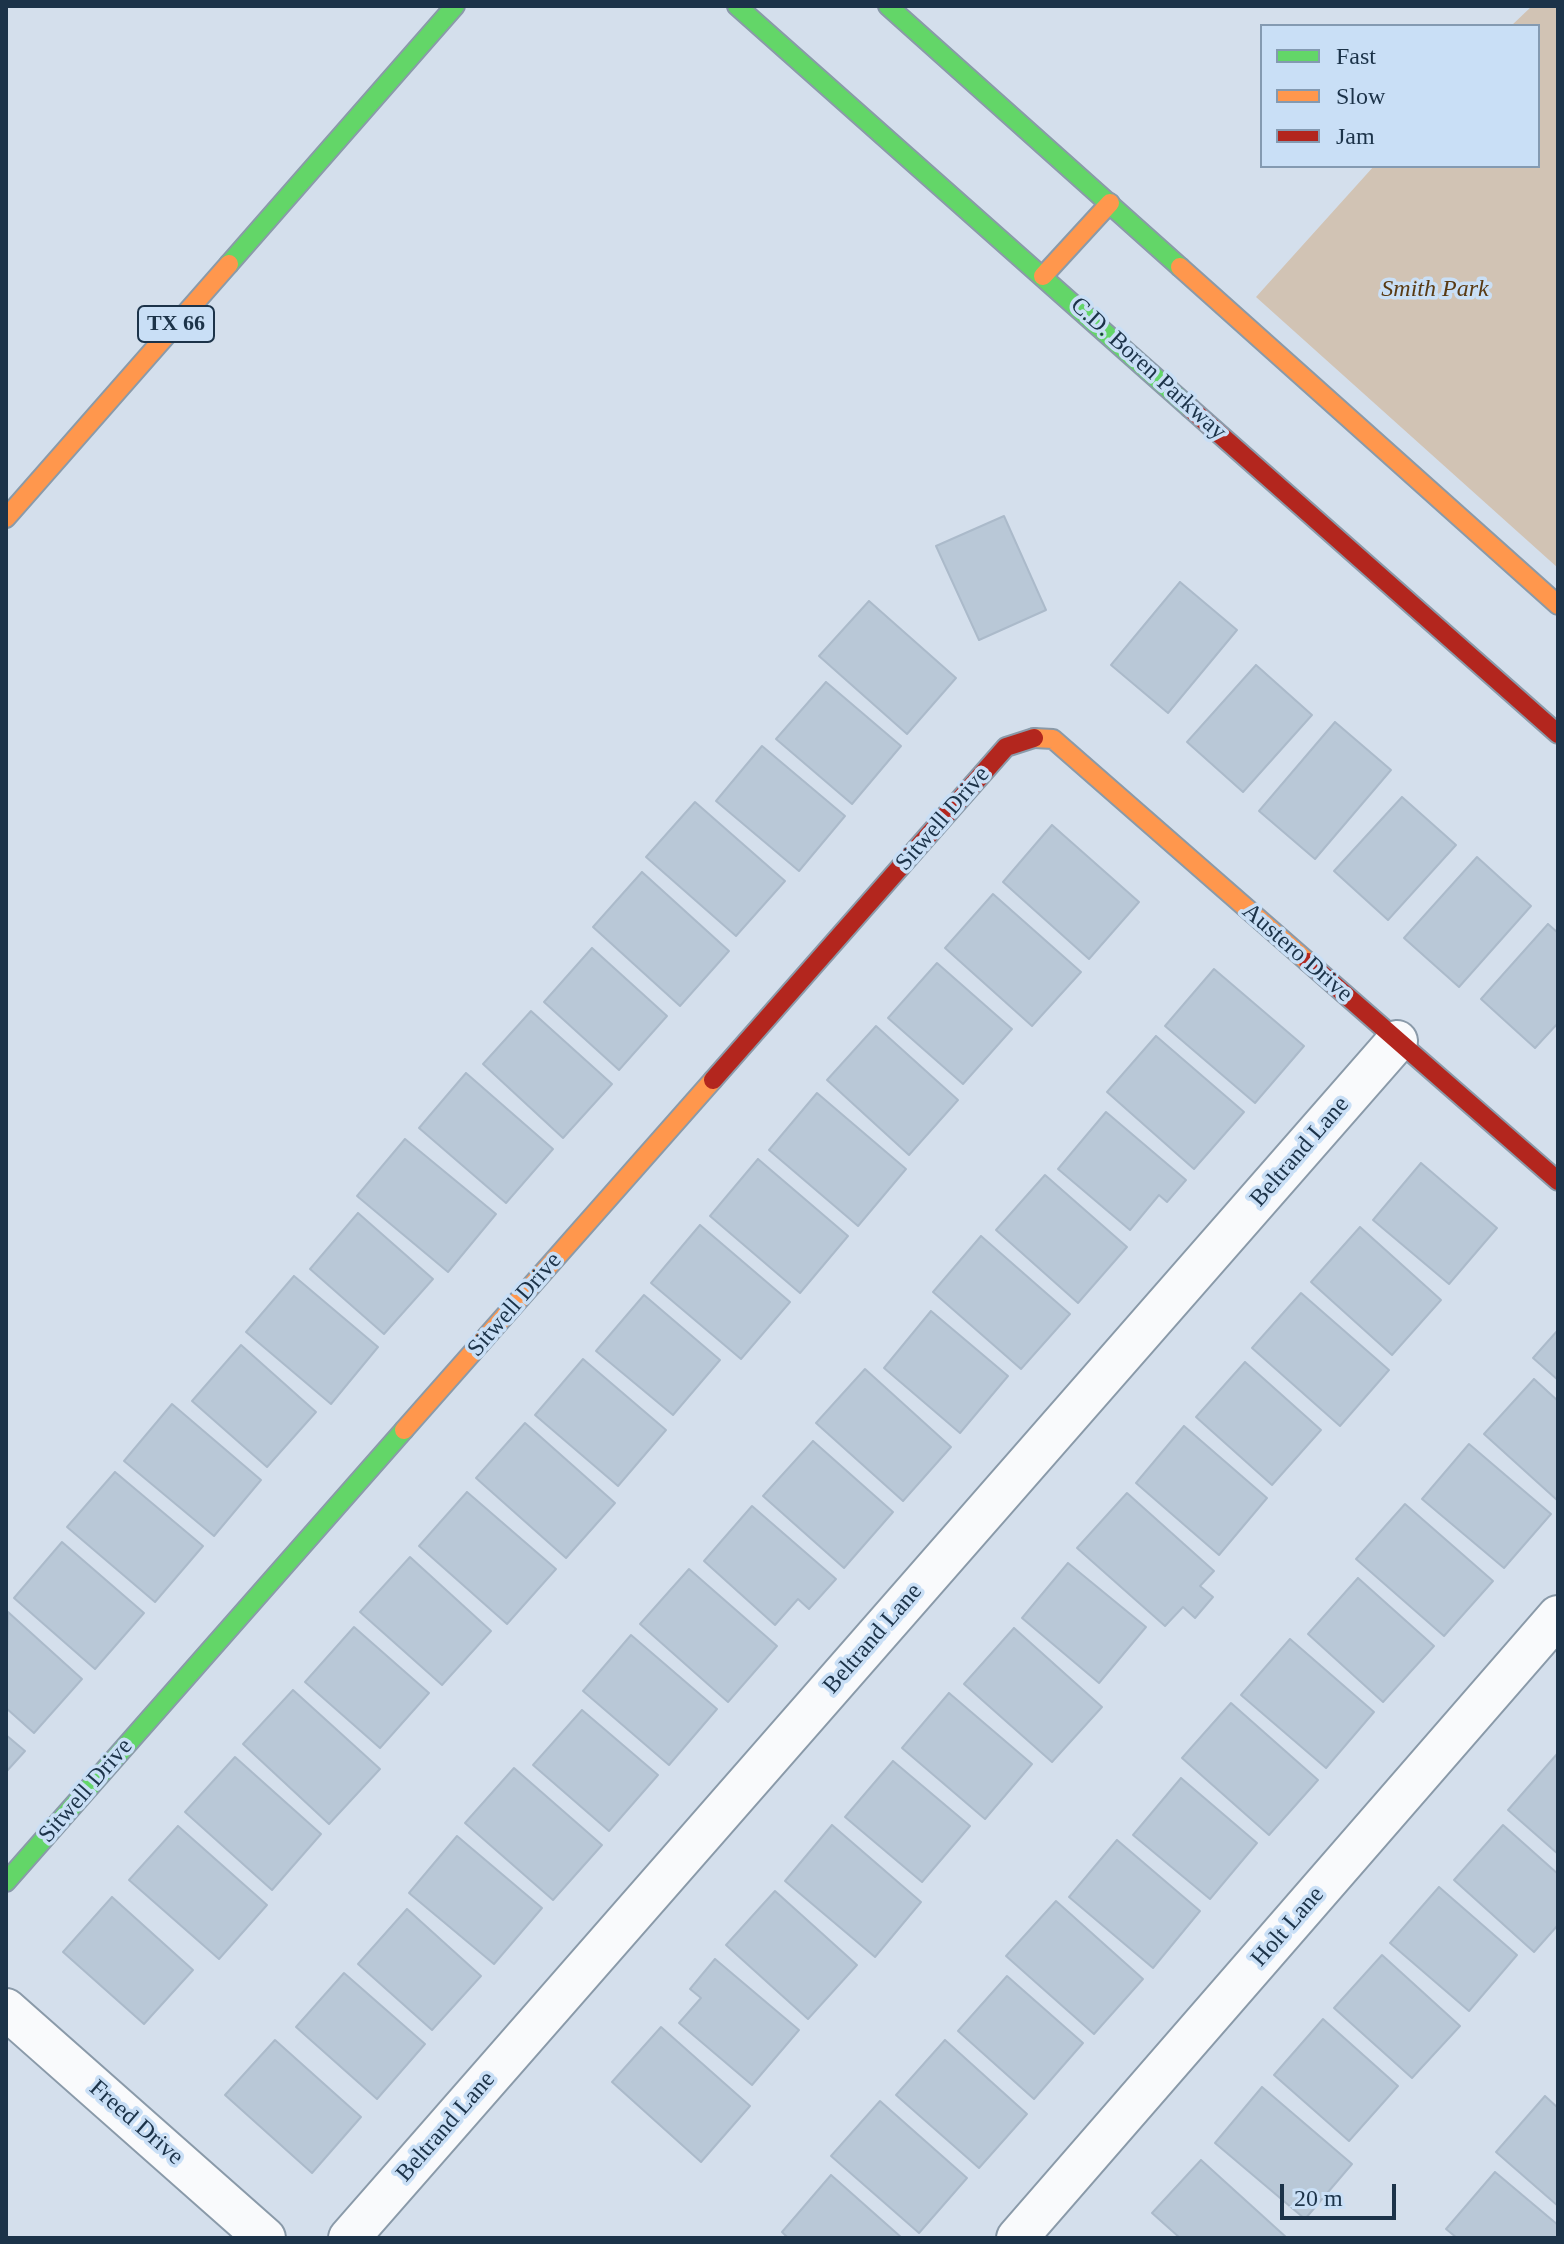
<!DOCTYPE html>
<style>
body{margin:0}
#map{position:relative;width:1564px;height:2244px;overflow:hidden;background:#d4dfec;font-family:"Times New Roman",serif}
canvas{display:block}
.frame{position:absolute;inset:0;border:8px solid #1c3349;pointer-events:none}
.legend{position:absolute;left:1260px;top:24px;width:280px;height:144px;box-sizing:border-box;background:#c9dff6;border:2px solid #849ab1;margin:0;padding:10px 14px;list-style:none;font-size:24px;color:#1c3349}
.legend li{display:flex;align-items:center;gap:16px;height:40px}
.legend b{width:40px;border:2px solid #849ab1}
.scale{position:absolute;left:1280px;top:2184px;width:116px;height:36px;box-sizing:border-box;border:4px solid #1c3349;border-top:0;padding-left:10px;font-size:24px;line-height:28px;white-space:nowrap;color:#1c3349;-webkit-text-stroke:6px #c9dff6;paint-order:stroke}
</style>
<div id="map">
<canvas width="1564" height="2244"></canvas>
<div class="frame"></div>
<ul class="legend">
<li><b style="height:10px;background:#63d668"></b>Fast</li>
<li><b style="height:10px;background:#ff974d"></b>Slow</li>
<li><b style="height:10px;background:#b3261e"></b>Jam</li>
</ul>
<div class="scale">20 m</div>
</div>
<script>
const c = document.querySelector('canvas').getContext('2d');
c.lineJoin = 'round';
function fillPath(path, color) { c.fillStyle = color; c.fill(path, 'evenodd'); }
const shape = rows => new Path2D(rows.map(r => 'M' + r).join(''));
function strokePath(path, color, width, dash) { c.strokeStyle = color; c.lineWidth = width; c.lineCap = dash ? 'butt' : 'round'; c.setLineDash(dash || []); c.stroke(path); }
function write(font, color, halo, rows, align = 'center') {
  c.font = font + ' "Times New Roman",serif'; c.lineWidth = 7; c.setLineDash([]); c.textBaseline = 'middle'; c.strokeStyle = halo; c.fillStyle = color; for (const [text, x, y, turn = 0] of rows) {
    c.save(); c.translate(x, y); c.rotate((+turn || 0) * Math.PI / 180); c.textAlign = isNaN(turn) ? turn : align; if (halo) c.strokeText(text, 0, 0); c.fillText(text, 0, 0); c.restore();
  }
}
fillPath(shape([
 [1532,6,1558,6,1558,568,1256,297,1374,166,1538,166,1538,26,1511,26]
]), '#d1c3b4');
const building = shape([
 [1004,516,1046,610,979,640,936,546,1004,516],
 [1180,582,1237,630,1168,713,1111,665,1180,582],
 [869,601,956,678,907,734,819,656,869,601],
 [1256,665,1312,715,1243,792,1187,742,1256,665],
 [826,682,901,746,852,804,776,739,826,682],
 [1335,722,1391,770,1315,859,1259,811,1335,722],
 [762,746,845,816,799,871,716,801,762,746],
 [1402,797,1456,845,1388,920,1334,871,1402,797],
 [695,802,785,881,736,936,646,857,695,802],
 [1052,825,1139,902,1089,959,1003,882,1052,825],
 [1477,857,1531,906,1459,987,1404,938,1477,857],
 [642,872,729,951,680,1006,593,927,642,872],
 [993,894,1081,972,1032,1026,945,948,993,894],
 [1548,924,1558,933,1558,1023,1535,1048,1481,999,1548,924],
 [592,948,667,1016,619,1070,544,1002,592,948],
 [937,963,1012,1029,963,1084,888,1018,937,963],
 [1214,969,1304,1046,1255,1103,1165,1026,1214,969],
 [531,1011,612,1084,563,1138,483,1064,531,1011],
 [876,1026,958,1100,909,1155,827,1080,876,1026],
 [1156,1036,1244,1112,1194,1169,1107,1092,1156,1036],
 [466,1073,553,1149,506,1203,419,1128,466,1073],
 [817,1093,906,1169,858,1226,769,1150,817,1093],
 [1106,1112,1186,1180,1167,1202,1159,1195,1130,1230,1058,1169,1106,1112],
 [405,1139,496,1214,448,1272,357,1196,405,1139],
 [758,1159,848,1236,800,1293,710,1216,758,1159],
 [1421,1163,1497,1228,1449,1284,1373,1220,1421,1163],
 [1045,1175,1127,1247,1078,1303,996,1230,1045,1175],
 [358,1213,433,1279,384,1334,310,1269,358,1213],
 [700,1225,790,1302,741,1359,651,1283,700,1225],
 [1360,1227,1441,1300,1392,1355,1311,1282,1360,1227],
 [981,1236,1070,1314,1021,1369,933,1292,981,1236],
 [294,1276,378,1347,331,1404,246,1332,294,1276],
 [1301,1293,1389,1370,1340,1426,1252,1348,1301,1293],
 [644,1295,720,1360,673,1415,596,1351,644,1295],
 [931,1311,1008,1376,960,1433,884,1368,931,1311],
 [1558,1330,1558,1380,1533,1358,1558,1330],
 [241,1345,316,1412,267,1467,192,1401,241,1345],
 [583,1359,666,1430,618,1486,535,1415,583,1359],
 [1245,1362,1321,1430,1272,1485,1196,1417,1245,1362],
 [865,1369,951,1447,903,1501,816,1423,865,1369],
 [1534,1379,1558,1401,1557,1500,1484,1434,1534,1379],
 [172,1404,261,1480,214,1536,124,1461,172,1404],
 [525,1423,615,1503,566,1558,476,1478,525,1423],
 [1184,1426,1267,1498,1219,1555,1136,1483,1184,1426],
 [813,1441,893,1512,844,1568,763,1496,813,1441],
 [1469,1444,1551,1514,1504,1568,1422,1499,1469,1444],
 [115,1472,203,1546,155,1602,67,1527,115,1472],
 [467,1492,556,1569,507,1624,419,1546,467,1492],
 [1127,1493,1214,1571,1200,1586,1213,1597,1195,1618,1183,1607,1165,1626,1077,1548,1127,1493],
 [1405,1504,1493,1581,1444,1636,1356,1559,1405,1504],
 [752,1506,836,1579,809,1609,798,1599,775,1625,704,1561,752,1506],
 [62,1542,144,1613,95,1669,14,1598,62,1542],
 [410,1557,491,1631,442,1685,360,1612,410,1557],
 [1068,1563,1146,1627,1099,1683,1022,1618,1068,1563],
 [689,1569,777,1646,728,1702,640,1624,689,1569],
 [1358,1578,1434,1646,1383,1702,1308,1634,1358,1578],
 [8,1612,82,1679,34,1733,6,1708,8,1612],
 [354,1627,429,1693,380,1748,305,1682,354,1627],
 [1014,1628,1102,1707,1052,1762,964,1684,1014,1628],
 [631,1635,717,1709,669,1765,583,1691,631,1635],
 [1290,1639,1374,1712,1326,1768,1241,1695,1290,1639],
 [293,1690,380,1769,329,1824,243,1744,293,1690],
 [949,1693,1032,1764,985,1819,902,1748,949,1693],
 [1231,1703,1318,1780,1269,1835,1182,1758,1231,1703],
 [582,1710,658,1775,609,1831,533,1765,582,1710],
 [6,1735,25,1751,6,1772,6,1735],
 [1557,1754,1558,1755,1558,1854,1508,1810,1557,1754],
 [235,1757,321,1834,272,1890,185,1812,235,1757],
 [893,1761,970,1826,922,1882,845,1817,893,1761],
 [514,1768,602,1845,553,1900,465,1823,514,1768],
 [1181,1778,1257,1843,1210,1899,1133,1835,1181,1778],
 [832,1825,921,1902,875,1957,785,1881,832,1825],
 [1503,1825,1558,1874,1558,1925,1534,1952,1454,1880,1503,1825],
 [178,1826,267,1905,219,1959,129,1880,178,1826],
 [457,1836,542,1908,494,1964,409,1893,457,1836],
 [1117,1840,1200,1911,1153,1968,1069,1897,1117,1840],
 [1439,1887,1517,1955,1469,2011,1390,1943,1439,1887],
 [775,1891,857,1965,808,2019,726,1945,775,1891],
 [112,1897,193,1970,144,2024,63,1952,112,1897],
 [1056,1901,1143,1979,1094,2034,1006,1956,1056,1901],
 [407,1909,481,1976,432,2030,358,1964,407,1909],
 [1382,1955,1460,2026,1412,2078,1334,2008,1382,1955],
 [715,1959,799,2030,752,2085,679,2023,701,1998,690,1989,715,1959],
 [344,1973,425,2044,377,2099,296,2027,344,1973],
 [1007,1976,1083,2043,1034,2099,958,2031,1007,1976],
 [1323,2019,1398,2086,1349,2141,1274,2075,1323,2019],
 [661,2027,750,2106,701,2162,612,2082,661,2027],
 [275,2040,361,2117,312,2173,225,2095,275,2040],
 [945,2040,1027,2114,979,2168,896,2095,945,2040],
 [1262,2087,1352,2164,1305,2219,1215,2143,1262,2087],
 [1545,2096,1558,2108,1558,2206,1496,2152,1545,2096],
 [880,2101,967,2178,919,2233,831,2156,880,2101],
 [1201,2160,1287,2238,1180,2238,1152,2213,1201,2160],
 [1495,2172,1558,2225,1558,2238,1457,2238,1446,2229,1495,2172],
 [831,2175,902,2238,788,2238,782,2232,831,2175]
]);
fillPath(building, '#b9c8d7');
strokePath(building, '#abbaca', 2);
const street = shape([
 [6,2009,265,2238],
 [349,2238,1397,1041],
 [1017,2238,1558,1616]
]);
const fast = shape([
 [737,6,1190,408],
 [888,6,1180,267],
 [229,264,455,6],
 [6,1882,404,1430]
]);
const slow = shape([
 [1180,267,1558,605],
 [1043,276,1110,203],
 [6,518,229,264],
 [1034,738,1053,739,1308,962],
 [404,1430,713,1080]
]);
const jam = shape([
 [1190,408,1558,734],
 [1308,962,1558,1181],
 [713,1080,1006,747,1034,738]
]);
strokePath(street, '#8a9aa9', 44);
strokePath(fast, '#8a9aa9', 22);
strokePath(slow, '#8a9aa9', 22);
strokePath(jam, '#8a9aa9', 22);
strokePath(street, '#f9fafc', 40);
strokePath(fast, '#63d668', 18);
strokePath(slow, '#ff974d', 18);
strokePath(jam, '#b3261e', 18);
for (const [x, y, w] of [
 [176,324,76]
]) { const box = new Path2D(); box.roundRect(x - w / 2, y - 18, w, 36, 6); c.fillStyle = '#c9dff6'; c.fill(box); strokePath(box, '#1c3349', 2); }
write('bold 22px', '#1c3349', null, [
 ["TX 66",176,324]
]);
write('italic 24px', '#593a13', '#c9dff6', [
 ["Smith Park",1435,290]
]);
write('24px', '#1c3349', '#c9dff6', [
 ["C.D. Boren Parkway",1148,369,42],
 ["Sitwell Drive",943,819,-49],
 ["Austero Drive",1297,953,41],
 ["Beltrand Lane",1300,1152,-49],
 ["Sitwell Drive",515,1305,-49],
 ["Beltrand Lane",873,1639,-49],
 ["Sitwell Drive",86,1791,-49],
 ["Holt Lane",1288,1927,-49],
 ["Freed Drive",136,2123,41],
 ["Beltrand Lane",446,2127,-49]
]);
</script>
